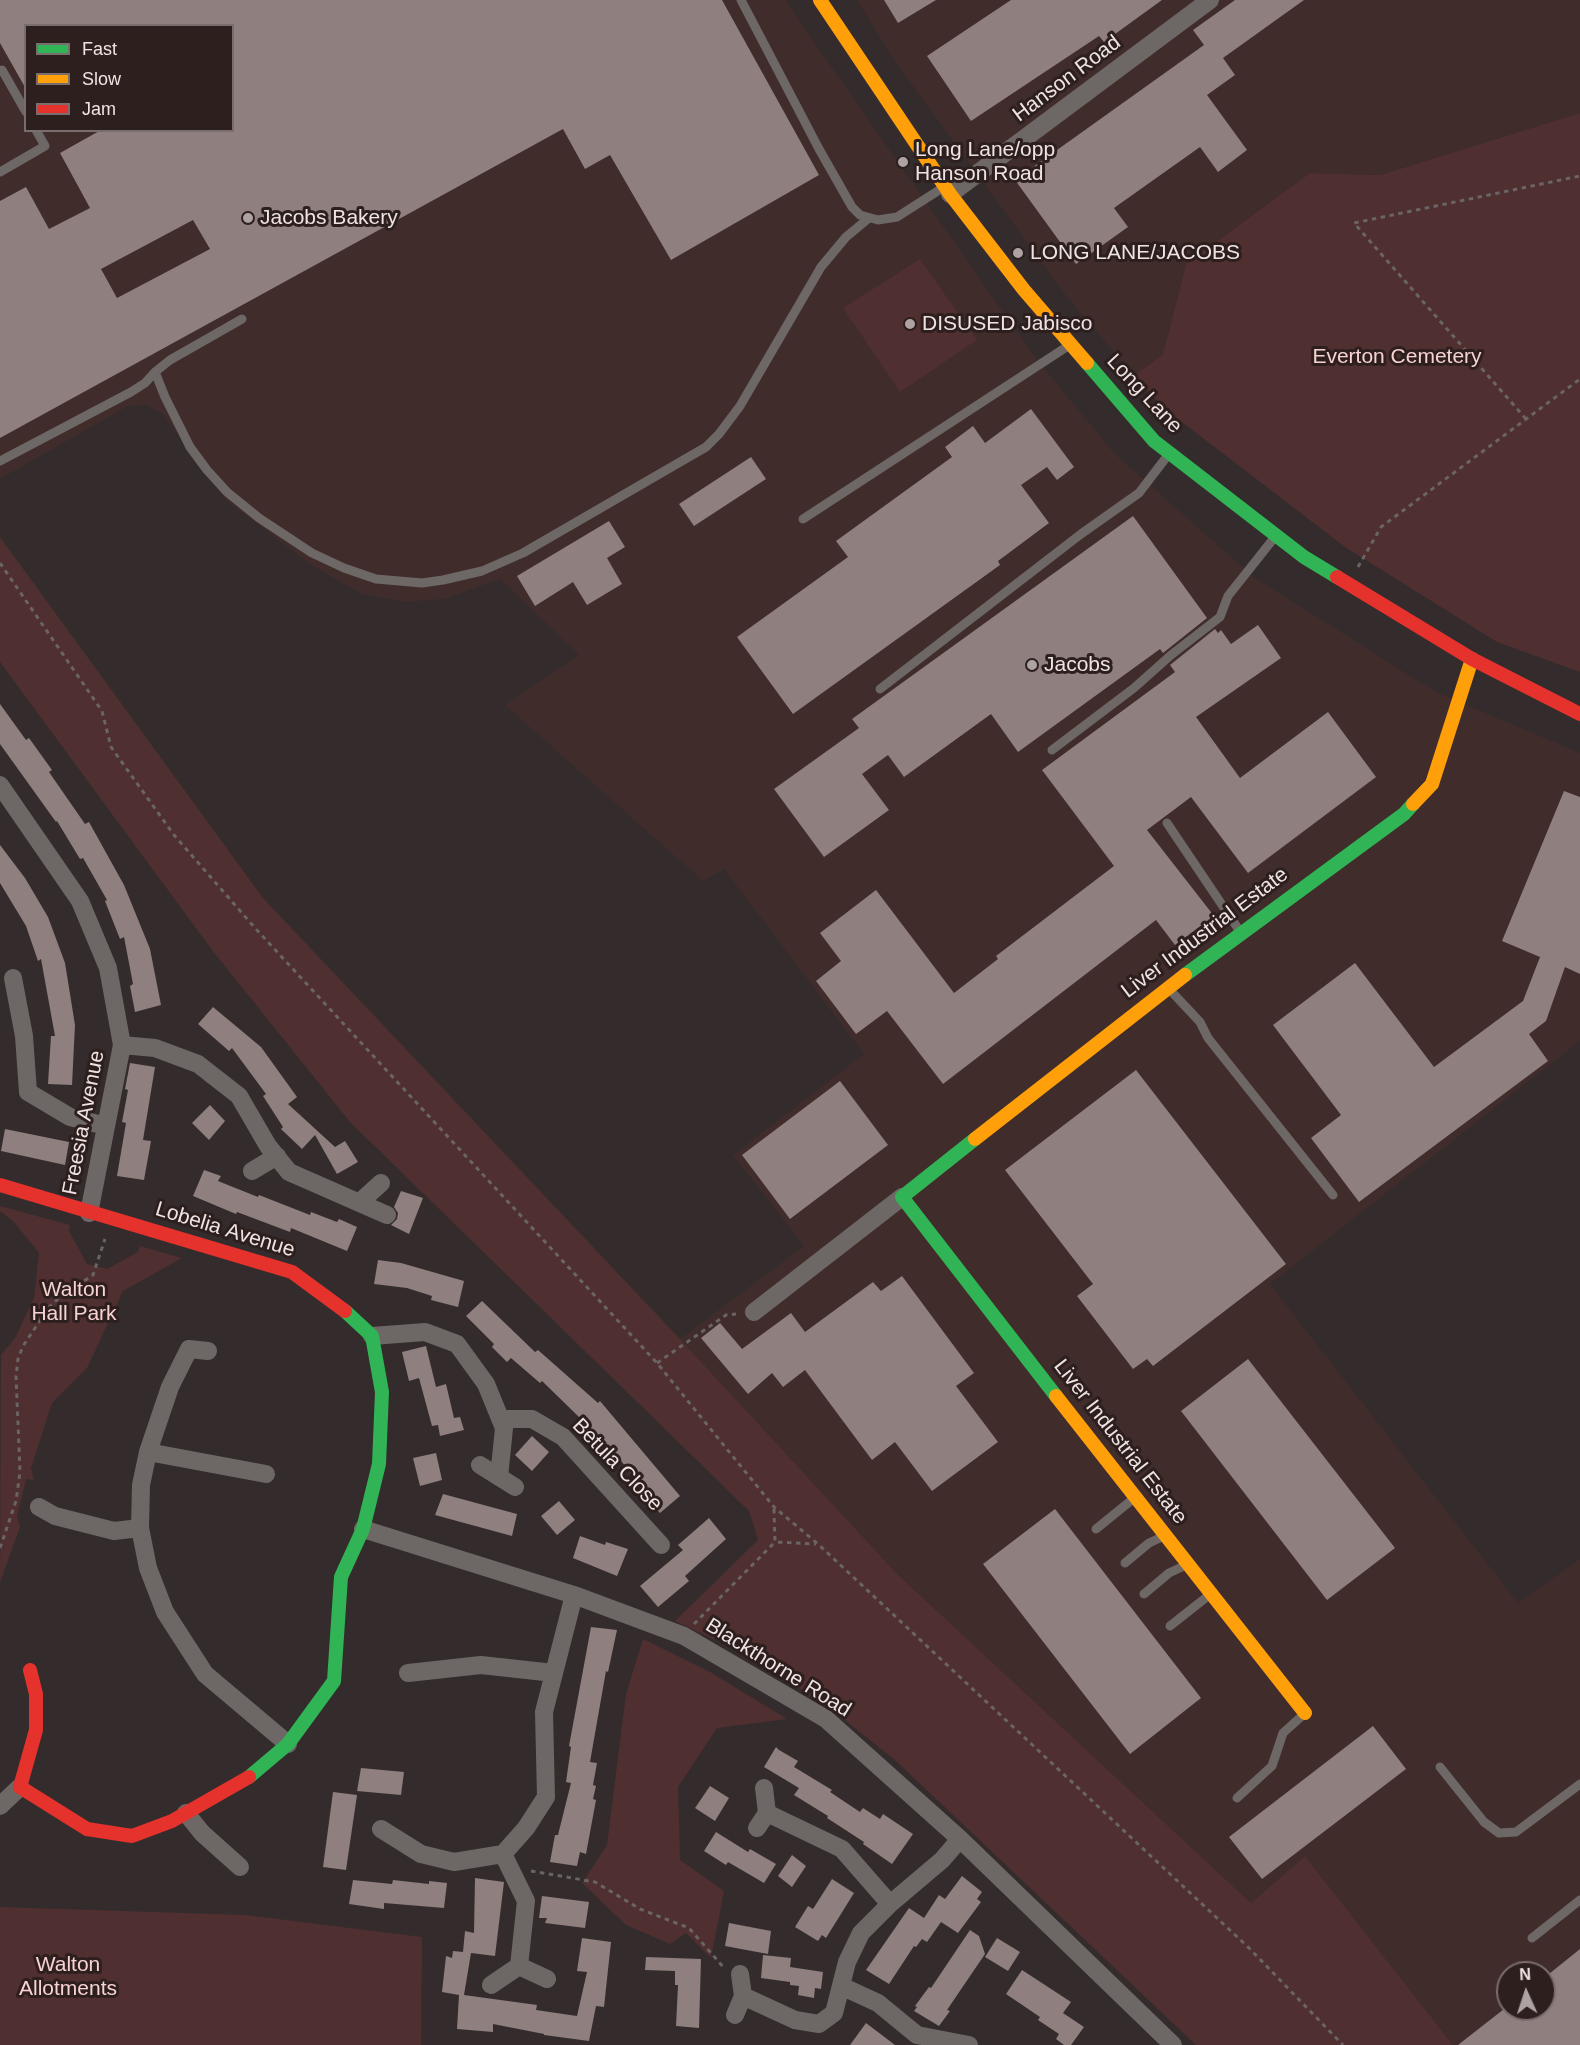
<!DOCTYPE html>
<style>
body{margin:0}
#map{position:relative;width:1580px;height:2045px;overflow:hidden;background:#342c2c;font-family:Arial,sans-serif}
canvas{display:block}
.legend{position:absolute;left:24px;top:24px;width:210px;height:108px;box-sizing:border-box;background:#2d1f1e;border:2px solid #7a6d6d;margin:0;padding:8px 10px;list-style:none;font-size:18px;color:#eee3e3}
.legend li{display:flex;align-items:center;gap:12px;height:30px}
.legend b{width:30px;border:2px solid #7a6d6d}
.north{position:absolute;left:1496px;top:1961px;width:60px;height:60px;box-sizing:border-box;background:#2d1f1e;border:2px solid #7a6d6d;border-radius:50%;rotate:357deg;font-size:16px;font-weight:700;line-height:24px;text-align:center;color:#eee3e3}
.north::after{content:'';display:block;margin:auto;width:21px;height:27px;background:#ada3a3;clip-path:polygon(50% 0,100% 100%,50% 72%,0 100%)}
</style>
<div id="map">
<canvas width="1580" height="2045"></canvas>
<ul class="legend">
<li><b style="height:8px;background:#30b455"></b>Fast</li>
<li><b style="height:8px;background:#ff9f0a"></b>Slow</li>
<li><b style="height:8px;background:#e5322d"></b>Jam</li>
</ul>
<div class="north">N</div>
</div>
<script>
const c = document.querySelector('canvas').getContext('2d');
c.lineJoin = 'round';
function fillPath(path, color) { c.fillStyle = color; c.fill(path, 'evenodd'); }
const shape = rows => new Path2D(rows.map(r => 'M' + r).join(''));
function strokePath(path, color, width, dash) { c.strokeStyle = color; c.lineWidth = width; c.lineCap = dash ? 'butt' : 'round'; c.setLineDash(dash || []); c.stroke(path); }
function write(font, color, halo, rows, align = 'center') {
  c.font = font + ' Arial,sans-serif'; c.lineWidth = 6; c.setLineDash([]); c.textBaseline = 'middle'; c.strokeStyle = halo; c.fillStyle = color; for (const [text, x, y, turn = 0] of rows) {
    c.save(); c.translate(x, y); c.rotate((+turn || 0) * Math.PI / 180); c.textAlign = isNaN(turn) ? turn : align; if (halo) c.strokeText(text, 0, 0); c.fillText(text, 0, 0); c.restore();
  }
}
fillPath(shape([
 [0,0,787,0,798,19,1034,356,1114,453,1255,578,1436,692,1580,753,1580,1041,1270,1284,1518,1603,1580,1559,1580,2045,1453,2045,1305,1856,1251,1903,897,1575,680,1339,804,1246,733,1155,864,1054,724,869,703,881,505,705,579,655,500,579,444,599,406,602,362,594,311,565,226,500,163,414,146,405,130,405,0,479],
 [26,26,232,26,232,130,26,130],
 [1508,1973,1544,1973,1544,2009,1508,2009],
 [857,0,1580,0,1580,113,1380,175,1310,173,1186,264,1163,354,1134,376,1064,293,894,60]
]), '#3f2c2b');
fillPath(shape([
 [1580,113,1580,672,1497,642,1345,547,1165,409,1134,376,1163,354,1186,264,1310,173,1380,175],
 [920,259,977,340,900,392,843,308],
 [0,537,263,898,680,1339,897,1574,1251,1903,1305,1856,1453,2045,1196,2045,895,1760,831,1709,750,1656,675,1621,758,1540,749,1511,350,1122,212,950,0,662],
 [0,1206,70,1225,69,1231,87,1264,107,1269,138,1252,140,1246,182,1258,123,1291,87,1368,52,1403,31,1468,34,1480,26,1479,17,1516,20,1527,0,1582,1,1355,15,1338,34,1298,39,1253,14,1222,0,1211],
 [643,1639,710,1672,787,1719,717,1728,678,1787,680,1860,724,1891,711,1958,686,1933,670,1944,626,1925,582,1883,607,1845,626,1694],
 [0,1907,246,1915,422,1937,421,2045,0,2045]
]), '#4f2f2f');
fillPath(shape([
 [0,0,722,0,819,175,671,260,610,155,585,169,563,129,0,438,0,201,26,187,49,229,90,208,60,153,101,130,232,130,232,26,26,26,26,89,0,43],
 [193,220,210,249,117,298,101,269],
 [884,0,936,0,898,23],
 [1011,0,1162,0,1104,42,1099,36,971,121,927,56],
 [1235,0,1304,0,1223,58,1235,75,1207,95,1247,150,1218,172,1200,147,1114,208,1128,227,1076,264,1015,180,1204,45,1193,30],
 [1031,409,1074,467,1057,480,1047,467,1021,485,1049,523,998,561,1000,565,793,714,737,637,848,557,836,541,952,457,945,447,973,426,985,443],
 [751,457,766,479,694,526,679,504],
 [1133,516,1207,618,1163,653,1160,649,1018,752,991,714,904,777,888,755,862,774,889,810,824,857,774,789,859,728,852,719],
 [609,521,625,547,607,558,622,584,587,605,573,582,535,606,517,576],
 [1258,625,1281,658,1196,717,1240,778,1328,712,1376,777,1248,873,1191,797,1147,830,1214,916,1175,945,1156,920,943,1084,887,1011,856,1034,816,981,841,961,820,933,876,890,954,993,998,959,996,956,1114,866,1042,770,1175,672,1170,665,1215,629,1218,633,1221,630,1231,644],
 [0,704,26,740,29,738,52,770,49,772,85,824,89,822,124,885,150,949,161,1005,135,1012,130,986,133,984,124,937,120,939,105,901,107,900,83,858,80,859,57,821,56,822,0,744],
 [1564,791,1580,797,1580,974,1565,967,1546,1021,1529,1034,1548,1061,1359,1202,1311,1138,1341,1115,1273,1025,1355,963,1434,1067,1523,1001,1540,957,1502,941],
 [0,845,25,878,48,917,65,963,75,1025,72,1085,48,1084,51,1036,55,1036,41,959,38,961,26,926,0,883],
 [213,1007,261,1047,297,1097,288,1104,335,1147,345,1141,358,1162,337,1174,315,1135,302,1149,281,1129,283,1127,263,1096,266,1094,232,1048,229,1051,198,1024],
 [130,1063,155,1067,143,1140,151,1141,144,1180,117,1176,126,1123,122,1122,128,1090,125,1089],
 [1136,1070,1286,1264,1153,1366,1147,1359,1133,1369,1077,1296,1093,1284,1005,1170],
 [840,1081,888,1145,790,1219,742,1155],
 [210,1105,225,1121,209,1140,192,1123],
 [5,1129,69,1142,65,1165,1,1151],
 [204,1170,221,1176,218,1181,258,1197,259,1195,310,1215,311,1212,337,1222,339,1219,357,1227,347,1251,291,1228,290,1232,237,1212,236,1214,193,1196],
 [401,1191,423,1198,409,1234,391,1225,397,1219,398,1213,394,1207],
 [378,1260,401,1263,464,1281,458,1307,431,1300,432,1296,407,1288,374,1284],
 [902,1276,974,1373,956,1386,998,1442,932,1491,895,1442,872,1460,805,1370,783,1387,772,1373,748,1394,701,1338,720,1323,742,1349,791,1313,805,1332,873,1282,881,1291],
 [482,1301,535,1352,538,1350,598,1403,600,1401,680,1496,660,1513,646,1498,648,1496,622,1462,600,1437,597,1440,578,1420,580,1418,542,1381,540,1383,511,1358,507,1362,492,1347,494,1344,466,1316],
 [426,1346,436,1387,446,1384,454,1418,460,1417,464,1430,440,1436,438,1425,432,1426,419,1378,409,1381,402,1352],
 [1248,1359,1395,1548,1327,1600,1181,1411],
 [532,1436,549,1452,532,1471,515,1455],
 [436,1453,442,1480,420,1486,413,1458],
 [443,1494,517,1514,512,1536,435,1515],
 [559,1501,575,1520,557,1535,541,1516],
 [1055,1509,1201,1698,1130,1754,983,1564],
 [709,1518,726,1539,685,1576,689,1581,658,1607,640,1586,683,1550,678,1545],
 [580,1536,605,1545,606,1542,628,1549,617,1576,573,1558],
 [591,1627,617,1630,608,1672,606,1671,590,1762,597,1763,593,1785,596,1786,593,1799,596,1800,586,1854,580,1852,577,1866,550,1862,555,1835,558,1835,571,1783,566,1782,571,1747,569,1746],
 [1373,1726,1406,1769,1262,1879,1229,1837],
 [776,1747,779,1750,798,1761,794,1767,832,1790,830,1792,860,1812,863,1808,880,1819,883,1814,913,1834,892,1864,863,1844,864,1842,827,1818,828,1816,794,1795,799,1788,764,1767],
 [361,1768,404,1772,401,1795,357,1791],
 [710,1786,729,1798,715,1821,695,1808],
 [333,1792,357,1795,346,1870,323,1867],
 [716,1832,748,1852,750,1849,776,1864,764,1883,728,1862,726,1865,704,1851],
 [792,1855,806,1866,792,1887,778,1876],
 [962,1876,982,1892,977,1899,981,1902,958,1933,941,1922,927,1942,922,1939,916,1947,914,1946,889,1984,866,1970,909,1908,924,1918,939,1895,945,1899],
 [475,1878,504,1882,495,1956,471,1953,464,1995,537,2005,536,2010,577,2016,587,1972,577,1971,582,1938,611,1942,604,2007,596,2006,589,2041,544,2035,544,2034,493,2024,493,2032,457,2029,459,1995,442,1992,446,1956,452,1958,453,1951,463,1952,465,1931,474,1933],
 [832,1879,854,1893,826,1938,822,1935,818,1941,795,1927,808,1906,813,1909],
 [353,1880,392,1884,393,1880,429,1884,429,1881,447,1883,444,1908,384,1903,384,1909,349,1904],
 [542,1896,589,1902,585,1928,545,1923,547,1918,539,1918],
 [729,1923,771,1931,768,1954,725,1946],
 [970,1930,979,1936,985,1954,947,2010,950,2011,939,2026,914,2011,917,2007,915,2006,929,1987,931,1988],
 [997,1938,1020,1952,1008,1971,985,1957],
 [1580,1949,1580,2045,1458,2045,1504,2009,1544,2009,1544,1978],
 [763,1955,791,1958,790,1967,823,1972,821,1989,815,1988,814,1998,798,1995,799,1986,790,1985,790,1982,761,1978],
 [646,1957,701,1959,699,2028,676,2026,678,1985,675,1985,675,1971,645,1970],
 [1022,1970,1071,2002,1063,2013,1084,2027,1071,2045,1064,2045,1056,2039,1059,2034,1038,2020,1040,2017,1006,1994],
 [866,2023,895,2045,850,2045]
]), '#8f7f7e');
strokePath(shape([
 [1526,419,1354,223,1580,176],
 [0,563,102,711,111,747,174,835,255,928,657,1363,774,1507,818,1544,1249,1948,1343,2045],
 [1358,567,1381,527,1580,379],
 [657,1363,726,1315,736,1314],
 [774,1509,775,1542,816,1544],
 [0,1548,16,1501,20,1472,16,1376,18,1359,23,1346,49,1307,60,1297,93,1275,105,1239],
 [694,1624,775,1542],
 [531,1871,595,1882,640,1909,689,1928,725,1969]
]), '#6a6464', 3, [4.5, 4.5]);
strokePath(shape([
 [741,0,819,149,852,207,860,215,878,220,897,217,944,187],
 [2,70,26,112],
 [0,172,45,146,36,130],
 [155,372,165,397,190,447,207,470,227,492,259,518,312,553,344,568,376,579,422,583,443,580,482,571,523,553,706,447,719,434,740,406,821,267,846,237,869,218],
 [0,461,131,392,145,383,155,372,170,360,242,319],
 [803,519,1068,346],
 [880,689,1081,534,1139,493,1168,455],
 [1052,750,1134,688,1171,655,1220,617,1228,596,1274,538],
 [1167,823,1241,933],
 [1169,989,1200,1022,1208,1038,1333,1195],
 [1096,1529,1133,1499],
 [1125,1563,1149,1543,1162,1537],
 [1144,1594,1169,1573,1184,1566],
 [1170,1626,1208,1596],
 [1440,1767,1484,1822,1499,1833,1516,1832,1580,1784],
 [1237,1798,1272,1766,1283,1733,1303,1715],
 [1532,1938,1580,1900]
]), '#6d6766', 9);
strokePath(shape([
 [950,194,1210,0],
 [0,785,80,901,108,968,122,1045,89,1213],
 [13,978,24,1036,28,1092,70,1117,106,1126],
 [122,1045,155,1048,198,1064,239,1096,268,1146,289,1172,387,1215],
 [252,1171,277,1156],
 [359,1203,381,1183],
 [754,1312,902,1197],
 [372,1336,425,1332,457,1344,486,1384,504,1428,499,1477],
 [208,1351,189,1349,170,1387,148,1452,141,1485,140,1528,148,1568,165,1612,205,1674,288,1744],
 [500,1419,532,1419,563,1437,661,1545],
 [148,1452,266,1474],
 [480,1465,515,1487],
 [39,1507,55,1516,114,1531,140,1528],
 [363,1529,574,1595,684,1636,826,1719,960,1839,1173,2045],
 [408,1673,481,1665,554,1673],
 [0,1806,20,1787],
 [186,1813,202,1833,240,1867],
 [767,1813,842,1849,890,1904],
 [757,1828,767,1813,764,1788],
 [381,1829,421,1854,454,1862,503,1854,526,1828,546,1797,544,1712,574,1595],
 [503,1854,526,1901,519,1966],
 [491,1985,519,1966,547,1979],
 [841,1986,878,2003,917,2035,969,2045],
 [743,1996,795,2020,819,2024,834,2013,847,1962,861,1933,890,1904,942,1860,960,1839],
 [735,2015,743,1996,740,1974]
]), '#6d6766', 18);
strokePath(shape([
 [1087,363,1154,441,1304,557,1337,577],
 [1185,975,1404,814,1413,804],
 [975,1139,902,1197,1056,1396],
 [249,1777,288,1744,334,1681,341,1577,363,1529,379,1464,382,1392,372,1336,345,1311]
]), '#30b455', 14);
strokePath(shape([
 [820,0,950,194,1024,290,1087,363],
 [1413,804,1432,784,1472,659],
 [975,1139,1185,975],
 [1056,1396,1305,1713]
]), '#ff9f0a', 14);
strokePath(shape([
 [1337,577,1472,659,1580,714],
 [0,1185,292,1272,345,1311],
 [30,1670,36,1694,36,1730,20,1787,87,1829,132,1836,172,1821,249,1777]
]), '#e5322d', 14);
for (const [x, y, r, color] of [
 [903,162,6,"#ada3a3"],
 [248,218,6,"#ada3a3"],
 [1018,253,6,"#ada3a3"],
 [910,324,6,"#ada3a3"],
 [1032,665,6,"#ada3a3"]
]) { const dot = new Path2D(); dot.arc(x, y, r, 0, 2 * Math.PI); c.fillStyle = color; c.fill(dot); strokePath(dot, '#2d1f1e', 2); }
write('21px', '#eee3e3', '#2d1f1e', [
 ["Hanson Road",1067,79,-37],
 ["Long Lane",1144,394,47],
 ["Liver Industrial Estate",1205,933,-37],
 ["Freesia Avenue",84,1123,-79],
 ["Lobelia Avenue",225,1230,17],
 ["Liver Industrial Estate",1120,1442,52],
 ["Betula Close",617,1465,46],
 ["Blackthorne Road",778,1668,32]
]);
write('21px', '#eee3e3', '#2d1f1e', [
 ["Long Lane/opp",915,150],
 ["Hanson Road",915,174],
 ["Jacobs Bakery",260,218],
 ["LONG LANE/JACOBS",1030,253],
 ["DISUSED Jabisco",922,324],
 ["Jacobs",1044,665]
], 'left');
write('21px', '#f7d2d0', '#2d1f1e', [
 ["Everton Cemetery",1397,357],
 ["Walton",74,1290],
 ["Hall Park",74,1314],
 ["Walton",68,1965],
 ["Allotments",68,1989]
]);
</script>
